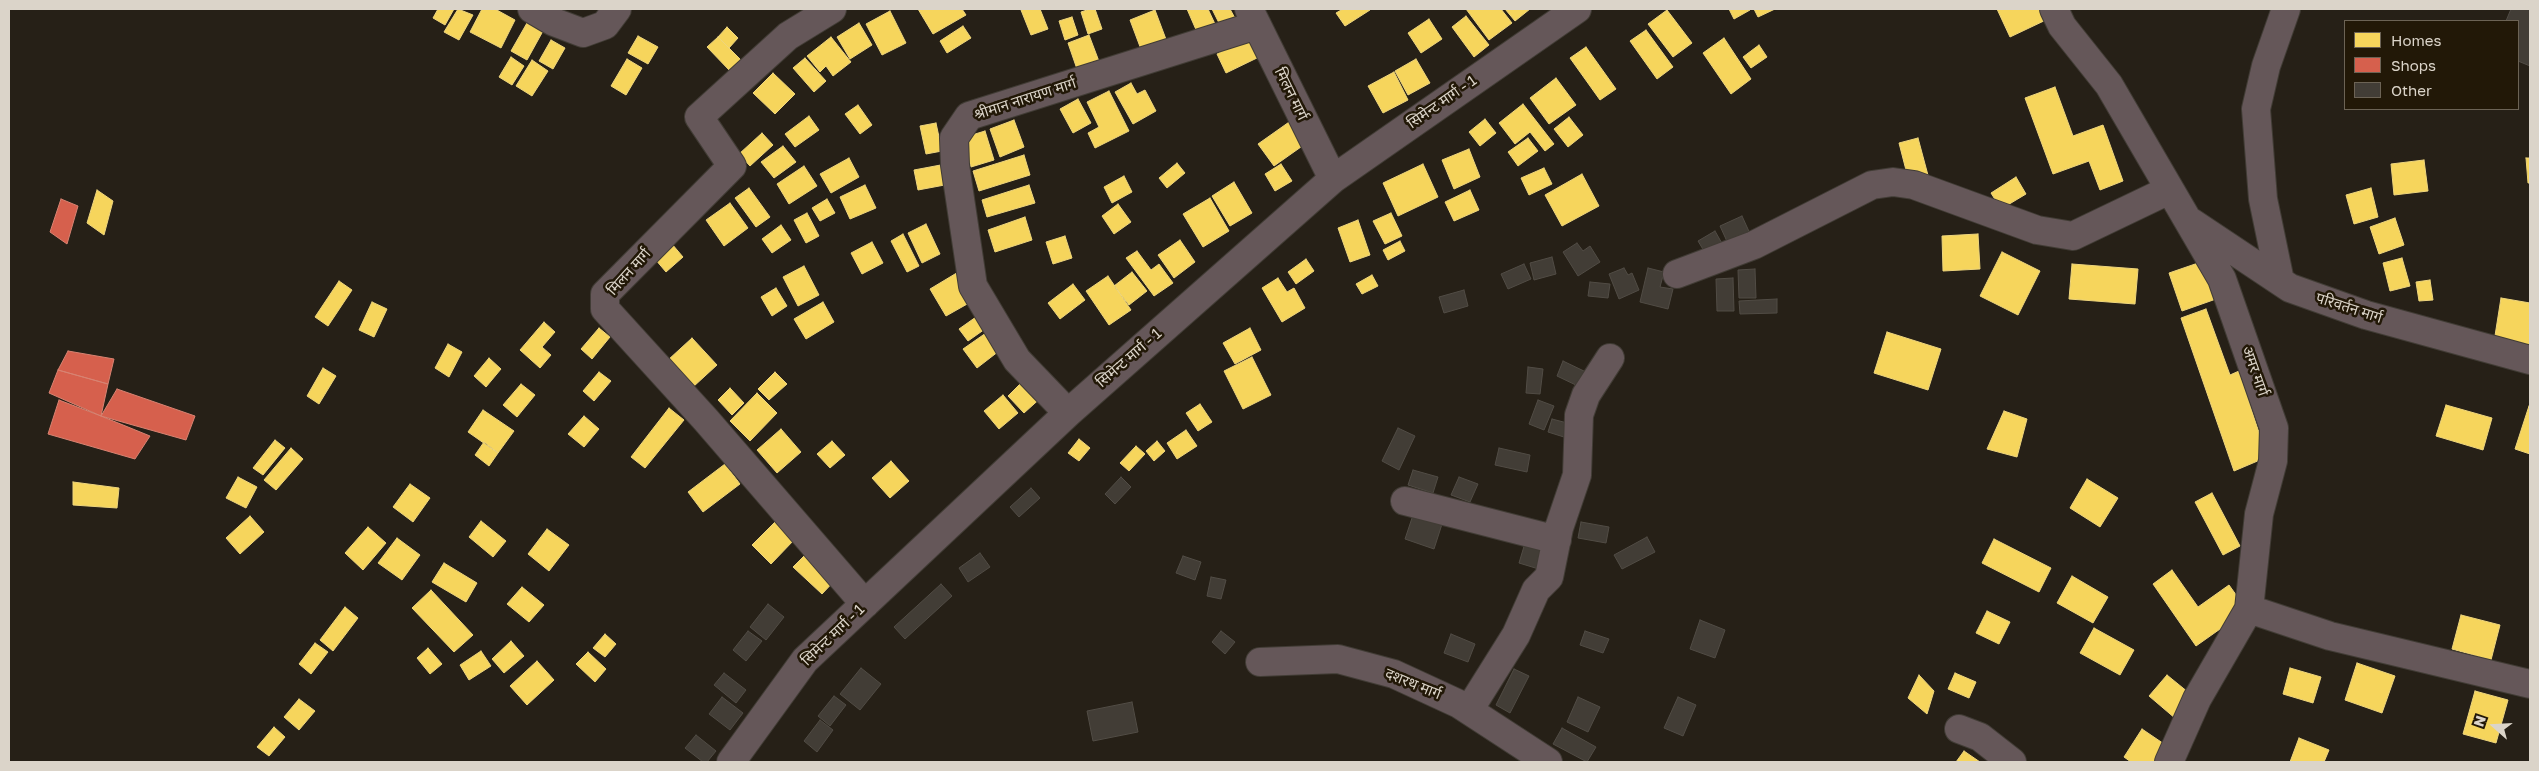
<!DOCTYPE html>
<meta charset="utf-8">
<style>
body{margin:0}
#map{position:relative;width:2539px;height:771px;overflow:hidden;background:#262017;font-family:"Golos Text",sans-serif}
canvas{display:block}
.frame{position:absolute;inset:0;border:10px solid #dbd4c9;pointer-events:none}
.legend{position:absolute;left:2344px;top:20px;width:175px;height:90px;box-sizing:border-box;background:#221807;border:1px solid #6c6355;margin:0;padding:6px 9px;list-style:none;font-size:15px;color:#dbd4c9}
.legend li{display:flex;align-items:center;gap:10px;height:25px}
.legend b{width:25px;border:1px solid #6c6355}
.north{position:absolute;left:2469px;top:701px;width:50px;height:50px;-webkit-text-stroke:4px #221807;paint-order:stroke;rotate:289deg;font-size:14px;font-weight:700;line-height:20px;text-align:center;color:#dbd4c9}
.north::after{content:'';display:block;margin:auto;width:18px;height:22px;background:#dbd4c9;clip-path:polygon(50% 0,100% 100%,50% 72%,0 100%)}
</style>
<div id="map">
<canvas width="2539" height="771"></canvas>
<div class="frame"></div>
<ul class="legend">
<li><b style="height:14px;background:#f6d55c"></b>Homes</li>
<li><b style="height:14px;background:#d6604d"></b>Shops</li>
<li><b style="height:14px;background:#423d36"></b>Other</li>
</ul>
<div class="north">N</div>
</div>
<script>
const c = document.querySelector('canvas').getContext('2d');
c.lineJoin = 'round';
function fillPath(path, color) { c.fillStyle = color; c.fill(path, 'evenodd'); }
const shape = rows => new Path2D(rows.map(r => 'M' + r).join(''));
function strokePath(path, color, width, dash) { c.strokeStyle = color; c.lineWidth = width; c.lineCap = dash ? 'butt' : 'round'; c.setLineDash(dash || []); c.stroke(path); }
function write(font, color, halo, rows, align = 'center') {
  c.font = font + ' "Golos Text","Noto Sans Devanagari",sans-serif'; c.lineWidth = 5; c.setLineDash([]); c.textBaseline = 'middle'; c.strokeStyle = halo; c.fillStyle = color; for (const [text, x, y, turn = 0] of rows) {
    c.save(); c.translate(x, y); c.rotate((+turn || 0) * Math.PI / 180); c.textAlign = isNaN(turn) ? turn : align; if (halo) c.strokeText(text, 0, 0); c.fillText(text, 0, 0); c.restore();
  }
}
const homes = shape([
 [438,9,454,9,445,25,433,18,438,9],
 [458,9,473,15,459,40,444,32,458,9],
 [482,9,495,9,515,20,501,48,470,32,482,9],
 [918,9,962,9,966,15,933,34,918,9],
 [1024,9,1040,9,1048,29,1031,35,1021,10,1024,9],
 [1090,9,1095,9,1102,29,1088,34,1081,12,1090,9],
 [1187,9,1208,9,1215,24,1197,32,1187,9],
 [1212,9,1230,9,1236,20,1221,27,1212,9],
 [1343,9,1369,9,1370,10,1345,26,1336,13,1343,9],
 [1466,9,1501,9,1512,23,1489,40,1466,9],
 [1505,9,1530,9,1515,21,1505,9],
 [1729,9,1750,9,1750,10,1734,19,1729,9],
 [1754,9,1775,9,1758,17,1754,9],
 [1997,9,2043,9,2048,19,2010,37,1997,9],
 [1155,10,1167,42,1142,52,1130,20,1155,10],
 [1667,10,1692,43,1673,57,1648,24,1667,10],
 [890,11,906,43,882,55,866,24,890,11],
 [1466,16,1489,45,1474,57,1452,27,1466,16],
 [1072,17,1078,35,1065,40,1059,21,1072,17],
 [1429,19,1442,39,1421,53,1408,33,1429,19],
 [527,23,543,31,527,60,511,51,527,23],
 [859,23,872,45,850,59,837,37,859,23],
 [963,26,971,38,947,53,940,41,963,26],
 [727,27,738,38,729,48,718,37,727,27],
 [1646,30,1673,67,1657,79,1630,41,1646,30],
 [1089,35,1100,64,1078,72,1068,43,1089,35],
 [638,36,658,47,648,64,628,53,638,36],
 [718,37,741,60,730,71,707,47,718,37],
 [831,37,851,62,833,76,826,66,820,72,807,56,831,37],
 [1249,37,1259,57,1226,73,1217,54,1249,37],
 [1724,38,1751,79,1731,94,1703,53,1724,38],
 [551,40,565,48,553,69,539,61,551,40],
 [1759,45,1767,57,1751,68,1743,57,1759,45],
 [1586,47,1616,89,1600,100,1570,58,1586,47],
 [511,57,524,66,512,85,499,77,511,57],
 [805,58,826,81,814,92,793,68,805,58],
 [627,59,642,68,626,95,611,86,627,59],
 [1416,59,1430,83,1408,95,1395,71,1416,59],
 [532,60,548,71,532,96,516,86,532,60],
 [1394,72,1408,100,1383,113,1368,86,1394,72],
 [773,73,795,94,775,114,753,93,773,73],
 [1556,78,1576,105,1549,124,1530,98,1556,78],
 [1131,83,1137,94,1145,90,1156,111,1133,124,1115,92,1131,83],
 [2055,87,2073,136,2103,125,2123,181,2100,190,2089,161,2053,174,2025,98,2055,87],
 [1109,91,1129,131,1095,148,1088,133,1099,127,1087,102,1109,91],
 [1078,99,1091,123,1073,133,1060,109,1078,99],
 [1523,104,1554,144,1545,151,1530,132,1515,144,1499,123,1523,104],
 [858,105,872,125,860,134,845,114,858,105],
 [809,116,819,130,795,147,785,134,809,116],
 [1569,117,1583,135,1568,147,1554,129,1569,117],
 [1485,119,1496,133,1480,146,1469,132,1485,119],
 [1014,120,1024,147,1000,157,990,129,1014,120],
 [1292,120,1308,142,1274,166,1258,144,1292,120],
 [936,123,942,151,926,154,920,126,936,123],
 [985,131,994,160,971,167,962,138,985,131],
 [762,133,773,145,750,166,739,154,762,133],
 [1528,138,1538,151,1518,166,1508,152,1528,138],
 [1918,138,1929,179,1907,174,1899,143,1918,138],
 [783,146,796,162,774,178,761,162,783,146],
 [1469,149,1480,177,1454,189,1442,160,1469,149],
 [1024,155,1030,175,979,191,973,171,1024,155],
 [849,158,859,177,831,193,820,174,849,158],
 [2526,158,2530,158,2530,183,2528,183,2526,158],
 [2424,160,2428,191,2394,195,2391,164,2424,160],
 [1177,163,1185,173,1167,188,1159,178,1177,163],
 [946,164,950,184,918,190,914,170,946,164],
 [1281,164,1292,181,1275,191,1265,174,1281,164],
 [1423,164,1438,197,1398,216,1383,183,1423,164],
 [804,166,817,186,789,204,777,184,804,166],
 [1544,168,1552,184,1529,195,1521,178,1544,168],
 [1582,174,1599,206,1562,226,1545,195,1582,174],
 [1124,176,1132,192,1112,203,1104,187,1124,176],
 [2016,177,2026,194,2001,209,1991,193,2016,177],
 [1234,182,1252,213,1230,226,1212,196,1234,182],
 [865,185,876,208,850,219,840,197,865,185],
 [1029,185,1035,203,987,217,982,200,1029,185],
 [749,188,770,217,756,227,735,198,749,188],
 [2371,188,2378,217,2354,224,2346,195,2371,188],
 [97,190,113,201,104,235,87,223,97,190],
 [1470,190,1479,210,1454,221,1445,202,1470,190],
 [1210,198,1229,231,1203,247,1183,214,1210,198],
 [827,199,835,213,820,221,812,208,827,199],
 [730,203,748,228,724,246,706,220,730,203],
 [1118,204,1131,222,1114,234,1102,216,1118,204],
 [807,213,819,236,806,243,794,220,807,213],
 [1391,213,1402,236,1385,244,1373,221,1391,213],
 [1025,217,1032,240,995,252,988,230,1025,217],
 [2395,218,2404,245,2379,254,2370,227,2395,218],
 [1358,220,1370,255,1350,262,1338,228,1358,220],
 [926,224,940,254,922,263,908,233,926,224],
 [781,225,791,240,772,253,762,239,781,225],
 [903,234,919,266,907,272,891,241,903,234],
 [1978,234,1980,269,1943,271,1942,236,1978,234],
 [1065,236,1072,258,1053,264,1046,242,1065,236],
 [1180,240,1195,262,1174,278,1158,255,1180,240],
 [1400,241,1405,251,1388,260,1383,250,1400,241],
 [872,242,883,263,862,274,851,253,872,242],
 [672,244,683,257,666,272,655,259,672,244],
 [1137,251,1151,270,1159,264,1173,283,1154,296,1126,258,1137,251],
 [2002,252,2040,271,2018,315,1980,296,2002,252],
 [2402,258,2410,286,2390,291,2383,263,2402,258],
 [1306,259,1314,271,1296,284,1288,272,1306,259],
 [2204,261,2216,299,2182,311,2169,273,2204,261],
 [2072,264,2138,269,2135,304,2069,299,2072,264],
 [804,266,819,295,798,306,783,277,804,266],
 [960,271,976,299,946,316,930,289,960,271],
 [1132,272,1147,291,1129,305,1114,286,1132,272],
 [1372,275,1378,286,1362,294,1356,284,1372,275],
 [1108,276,1131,310,1109,325,1086,291,1108,276],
 [1278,278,1287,292,1294,288,1305,308,1282,322,1262,288,1278,278],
 [2430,280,2433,300,2419,301,2416,282,2430,280],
 [339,281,352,290,328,326,315,317,339,281],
 [1073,284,1085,300,1060,319,1048,303,1073,284],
 [776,288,787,306,772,316,761,297,776,288],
 [2501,298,2530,303,2530,348,2494,342,2501,298],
 [372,302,387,309,374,337,359,330,372,302],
 [823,302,834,322,806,339,794,319,823,302],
 [2206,309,2230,375,2239,371,2267,457,2234,471,2181,318,2206,309],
 [976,317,985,329,968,341,959,329,976,317],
 [544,322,555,332,542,347,551,355,540,368,520,350,544,322],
 [599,328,610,337,592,359,581,349,599,328],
 [1250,328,1261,350,1235,364,1223,343,1250,328],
 [1887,332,1941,349,1928,390,1874,373,1887,332],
 [986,333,999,351,977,368,963,349,986,333],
 [692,338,717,365,693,387,668,360,692,338],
 [448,344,462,352,449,377,435,368,448,344],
 [1252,357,1271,395,1243,409,1224,371,1252,357],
 [489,358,501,369,486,387,474,376,489,358],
 [323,368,336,376,319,404,307,396,323,368],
 [599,372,611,381,594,401,583,391,599,372],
 [775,372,787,384,769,400,758,389,775,372],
 [1027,377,1044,395,1024,413,1008,396,1027,377],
 [521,384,535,395,517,417,503,405,521,384],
 [730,388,744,403,732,415,718,400,730,388],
 [757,393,777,413,750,441,730,421,757,393],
 [1003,395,1018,413,999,429,984,411,1003,395],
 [1200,404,1212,422,1198,431,1186,413,1200,404],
 [2446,405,2492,418,2483,450,2436,436,2446,405],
 [2529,406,2530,406,2530,454,2515,449,2529,406],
 [669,408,684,420,645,468,631,457,669,408],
 [483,410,514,431,498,453,468,432,483,410],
 [2004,411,2027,419,2017,457,1987,449,2004,411],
 [584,416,599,429,584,447,568,434,584,416],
 [781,429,801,452,777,473,757,450,781,429],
 [1186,430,1197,446,1177,459,1167,443,1186,430],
 [1079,439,1090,448,1079,461,1068,453,1079,439],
 [275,440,285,448,263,475,253,468,275,440],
 [832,441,845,455,830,468,817,454,832,441],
 [1157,441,1165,451,1154,461,1146,451,1157,441],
 [484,442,498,453,489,466,475,455,484,442],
 [1136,446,1145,454,1129,471,1120,463,1136,446],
 [291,448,303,459,276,490,264,480,291,448],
 [891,461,909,481,890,498,872,478,891,461],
 [725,464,740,484,703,512,688,492,725,464],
 [238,477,257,487,246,508,226,498,238,477],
 [2087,479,2118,498,2100,527,2070,508,2087,479],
 [73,482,119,488,117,508,73,505,73,482],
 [410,484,430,498,413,522,393,507,410,484],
 [2212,493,2240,546,2223,555,2195,502,2212,493],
 [250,516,264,532,240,554,226,538,250,516],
 [481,521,506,541,493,557,469,537,481,521],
 [775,522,794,540,771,564,752,545,775,522],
 [368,527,386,543,363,570,345,553,368,527],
 [547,529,569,545,549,571,528,554,547,529],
 [397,538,420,555,402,580,378,563,397,538],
 [1994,539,2051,568,2039,592,1982,563,1994,539],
 [809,551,837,578,822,594,793,567,809,551],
 [444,563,477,583,466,602,432,582,444,563],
 [2172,570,2198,607,2229,585,2247,610,2196,646,2153,584,2172,570],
 [2072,576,2108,597,2093,623,2057,603,2072,576],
 [522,587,544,605,529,622,507,604,522,587],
 [431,590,473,635,454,652,412,608,431,590],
 [345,607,358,618,333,651,320,640,345,607],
 [1987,611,2010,622,1999,644,1976,633,1987,611],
 [2461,615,2500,625,2491,660,2452,649,2461,615],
 [2094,628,2134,650,2120,675,2080,653,2094,628],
 [605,634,616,644,605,657,593,648,605,634],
 [511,641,524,656,504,673,492,659,511,641],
 [315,643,328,652,311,674,299,664,315,643],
 [428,648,442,664,430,674,417,658,428,648],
 [481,651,491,666,469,680,460,665,481,651],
 [588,652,606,669,595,682,576,664,588,652],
 [537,661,554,680,527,705,510,686,537,661],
 [2357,663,2395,676,2382,713,2345,700,2357,663],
 [2290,668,2321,677,2313,703,2283,694,2290,668],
 [1955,673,1976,682,1969,698,1948,689,1955,673],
 [1919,675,1934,691,1927,714,1908,698,1919,675],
 [2167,675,2194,697,2176,719,2149,696,2167,675],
 [2475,691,2508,700,2496,743,2463,734,2475,691],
 [299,699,315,711,299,730,284,717,299,699],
 [274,727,285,737,269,756,257,747,274,727],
 [2142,729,2170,748,2161,762,2131,762,2124,757,2142,729],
 [2299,738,2329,750,2324,762,2290,762,2299,738],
 [1964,751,1980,762,1956,762,1964,751]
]);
fillPath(homes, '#f6d55c');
strokePath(homes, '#eed57d', 1);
const shops = shape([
 [61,199,78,206,67,244,50,232,61,199],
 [68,351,114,359,108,384,58,370,68,351],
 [58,370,108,384,101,416,49,393,58,370],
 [117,389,195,416,186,440,101,416,117,389],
 [59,400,101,416,150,436,135,459,48,434,59,400]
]);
fillPath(shops, '#d6604d');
strokePath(shops, '#d88372', 1);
const building = shape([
 [2511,9,2530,9,2530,66,2518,61,2518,21,2506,21,2511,9],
 [1742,216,1752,238,1730,248,1720,226,1742,216],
 [1715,231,1724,247,1707,256,1698,241,1715,231],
 [1577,243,1583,251,1590,246,1600,262,1578,276,1563,252,1577,243],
 [1552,257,1556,274,1534,280,1530,263,1552,257],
 [1524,264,1531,279,1508,289,1501,274,1524,264],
 [1624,268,1628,275,1632,273,1639,290,1619,299,1609,274,1624,268],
 [1648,268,1664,272,1660,287,1673,289,1668,309,1640,302,1648,268],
 [1755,269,1756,298,1739,298,1738,270,1755,269],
 [1733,278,1734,311,1717,311,1716,279,1733,278],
 [1590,282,1610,284,1608,298,1588,296,1590,282],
 [1464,290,1468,306,1444,313,1439,297,1464,290],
 [1777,299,1777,313,1740,314,1739,301,1777,299],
 [1563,361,1586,372,1580,387,1557,376,1563,361],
 [1528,367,1543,369,1540,394,1526,393,1528,367],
 [1538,400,1554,406,1544,430,1529,424,1538,400],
 [1552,419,1571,424,1567,438,1548,432,1552,419],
 [1398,428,1415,436,1399,470,1382,461,1398,428],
 [1499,448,1530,455,1527,472,1495,465,1499,448],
 [1413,470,1438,477,1433,493,1408,485,1413,470],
 [1121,477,1131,487,1115,504,1105,494,1121,477],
 [1459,477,1478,484,1470,502,1451,495,1459,477],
 [1031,488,1040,498,1019,517,1010,507,1031,488],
 [1414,512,1443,521,1434,549,1405,539,1414,512],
 [1581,522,1609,527,1606,543,1578,538,1581,522],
 [1647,537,1655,552,1622,569,1614,555,1647,537],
 [1525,543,1549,550,1542,570,1519,563,1525,543],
 [980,553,990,567,968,582,959,568,980,553],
 [1183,556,1201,562,1195,580,1176,573,1183,556],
 [1211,577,1226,580,1221,599,1207,596,1211,577],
 [941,584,952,596,905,639,894,627,941,584],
 [768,604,784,617,766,640,750,627,768,604],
 [1700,620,1725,630,1715,658,1690,649,1700,620],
 [748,631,762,641,746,661,733,650,748,631],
 [1221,631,1235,642,1225,654,1212,642,1221,631],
 [1585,631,1609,639,1603,653,1580,645,1585,631],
 [1451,634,1475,644,1468,662,1444,653,1451,634],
 [861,668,881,684,860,710,840,694,861,668],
 [1514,669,1529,676,1510,713,1496,705,1514,669],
 [724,673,746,690,736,703,714,685,724,673],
 [834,696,846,705,830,726,818,716,834,696],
 [722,697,743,713,730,730,709,714,722,697],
 [1578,697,1600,707,1588,732,1567,722,1578,697],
 [1678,697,1696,705,1683,736,1664,728,1678,697],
 [1132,702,1138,732,1093,741,1087,711,1132,702],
 [820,720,833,730,817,752,804,741,820,720],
 [1562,728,1596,747,1587,762,1553,744,1562,728],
 [696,735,716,751,707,762,703,762,685,748,696,735]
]);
fillPath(building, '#423d36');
strokePath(building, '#514c45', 1);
const minor = shape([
 [532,9,554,22,583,33,605,25,617,9],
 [832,9,788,36,699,117,732,166,605,294,605,309,706,420,865,604],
 [1249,9,1333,179],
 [2054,9,2062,26,2109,85,2222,279,2274,428,2273,461,2259,514,2249,609,2197,699,2169,762],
 [2191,222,2290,288,2366,315,2530,360],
 [1677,274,1754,245,1872,185,1893,182,1914,185,2037,230,2073,236,2169,190],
 [2280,281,2263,199,2256,109,2266,66,2286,9],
 [1068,413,1017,360,973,286,955,165,954,138,969,116,1257,25],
 [1405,501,1557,540],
 [2249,609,2330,636,2530,684],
 [1260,662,1338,659,1394,674,1459,704,1548,762],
 [1469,710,1516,635,1536,590,1549,577,1559,528,1577,475,1579,415,1586,395,1610,358],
 [1959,729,1980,737,2012,762],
 [731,762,805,660,1068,413,1333,179,1577,9]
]);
strokePath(minor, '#413c35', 30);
strokePath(minor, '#655759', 28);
write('15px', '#dbd4c9', '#221807', [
 ["मिलन मार्ग",1291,94,64],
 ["श्रीमान नारायण मार्ग",1025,99,-18],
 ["सिमेन्ट मार्ग - 1",1442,102,-35],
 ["मिलन मार्ग",629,272,-48],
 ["परिवर्तन मार्ग",2349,308,18],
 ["सिमेन्ट मार्ग - 1",1129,358,-41],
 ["अमर मार्ग",2255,371,71],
 ["सिमेन्ट मार्ग - 1",833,635,-44],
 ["दशरथ मार्ग",1413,684,22]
]);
</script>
